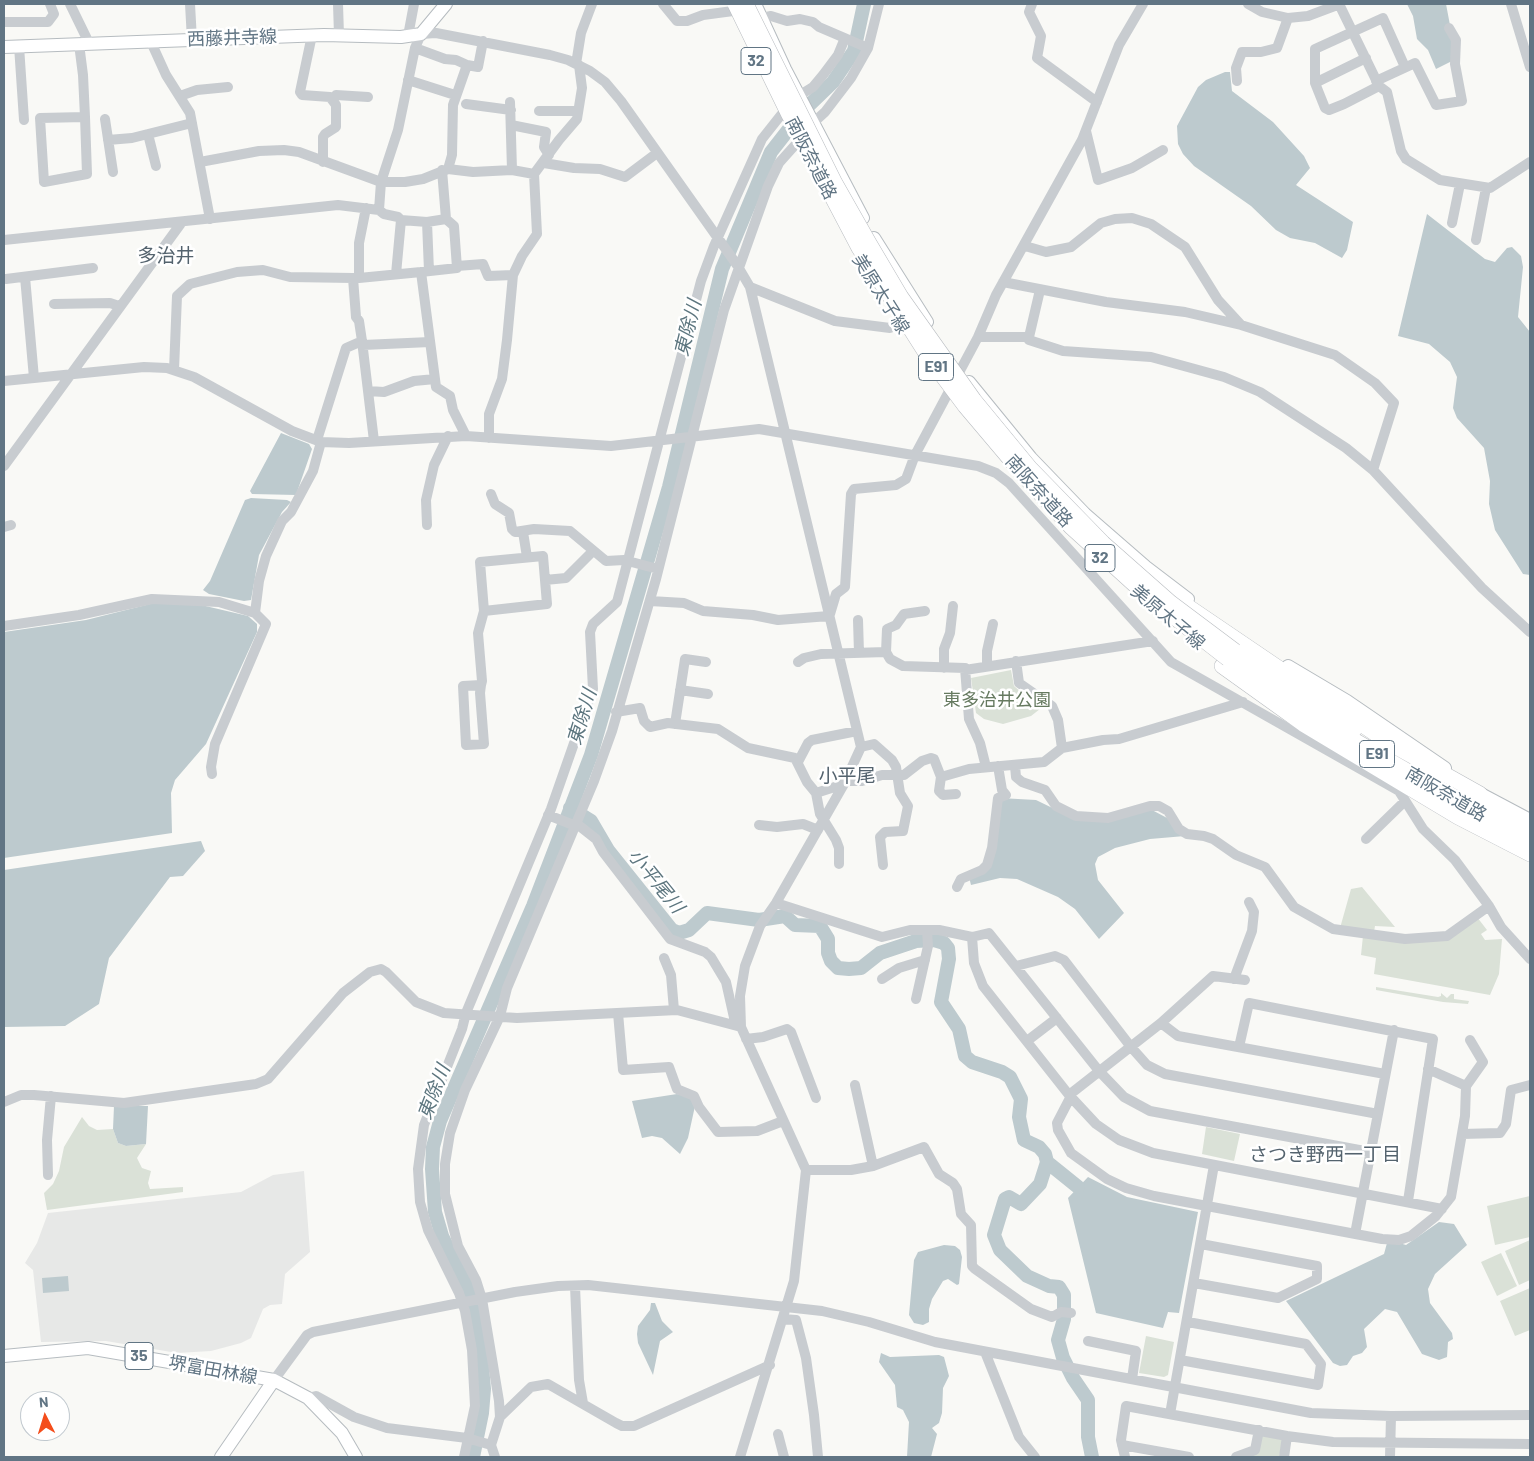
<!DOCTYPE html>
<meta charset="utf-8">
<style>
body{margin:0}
#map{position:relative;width:1534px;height:1461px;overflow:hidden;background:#f9f9f6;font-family:Barlow,sans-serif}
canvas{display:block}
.frame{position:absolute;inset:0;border:5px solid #617584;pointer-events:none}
.north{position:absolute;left:20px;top:1391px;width:50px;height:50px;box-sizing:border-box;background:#fff;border:1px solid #c0c8ce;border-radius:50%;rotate:355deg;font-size:14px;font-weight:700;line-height:20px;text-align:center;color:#617584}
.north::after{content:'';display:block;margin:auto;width:18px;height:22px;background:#f44d1b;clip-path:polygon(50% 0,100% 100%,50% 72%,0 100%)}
</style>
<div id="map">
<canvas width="1534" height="1461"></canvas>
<div class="frame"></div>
<div class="north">N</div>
</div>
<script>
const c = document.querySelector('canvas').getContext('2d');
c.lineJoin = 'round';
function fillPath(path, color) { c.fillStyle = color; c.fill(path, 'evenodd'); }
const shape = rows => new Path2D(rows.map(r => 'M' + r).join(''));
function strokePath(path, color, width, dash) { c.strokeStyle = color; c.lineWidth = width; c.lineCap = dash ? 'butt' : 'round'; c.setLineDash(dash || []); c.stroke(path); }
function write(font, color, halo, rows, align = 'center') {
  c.font = font + ' Barlow,"Noto Sans JP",sans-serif'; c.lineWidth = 5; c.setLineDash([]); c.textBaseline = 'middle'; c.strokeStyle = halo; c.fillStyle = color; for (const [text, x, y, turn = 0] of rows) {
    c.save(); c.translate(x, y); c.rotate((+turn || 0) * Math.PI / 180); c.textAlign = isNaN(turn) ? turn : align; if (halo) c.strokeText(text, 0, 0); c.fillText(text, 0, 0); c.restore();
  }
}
fillPath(shape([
 [304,1171,310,1252,285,1274,282,1304,270,1305,263,1309,251,1338,241,1343,211,1351,177,1353,106,1341,41,1342,33,1270,25,1263,37,1243,48,1213,241,1192,273,1175]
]), '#e7e8e7');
fillPath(shape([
 [1011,670,1014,686,1040,709,1031,716,1003,724,984,719,976,713,971,678],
 [1362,887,1395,927,1375,926,1374,932,1340,928,1351,889],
 [1477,917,1487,930,1481,934,1485,940,1502,939,1499,974,1490,995,1374,974,1376,958,1361,955,1363,936,1448,939],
 [1376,987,1438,997,1441,996,1441,993,1447,998,1451,994,1454,994,1454,999,1469,1001,1468,1004,1443,1002,1376,990],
 [82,1117,89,1126,97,1130,113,1129,118,1143,126,1146,146,1144,137,1158,142,1168,151,1171,148,1183,150,1189,183,1187,183,1192,47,1210,44,1193,53,1184,59,1171,64,1147],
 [1206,1127,1240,1134,1234,1161,1202,1154],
 [1530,1196,1530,1237,1495,1245,1487,1206],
 [1530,1240,1530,1280,1519,1285,1505,1251],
 [1501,1253,1517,1286,1497,1296,1481,1262],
 [1530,1288,1530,1330,1515,1336,1500,1301],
 [1146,1336,1174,1342,1168,1375,1164,1377,1139,1373],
 [1263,1434,1283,1439,1279,1457,1245,1457]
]), '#dae1d7');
fillPath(shape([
 [1407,4,1446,4,1453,41,1452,61,1436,69,1428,50,1417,39,1413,16],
 [1225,72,1230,72,1232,91,1273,122,1304,156,1310,168,1296,185,1353,222,1347,250,1342,258,1315,243,1290,238,1276,230,1251,206,1194,166,1183,154,1178,144,1177,126,1198,87,1206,80],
 [1427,214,1485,259,1495,262,1507,248,1512,247,1521,256,1523,267,1518,317,1530,332,1530,575,1523,574,1495,530,1489,504,1490,481,1484,448,1457,418,1453,408,1457,377,1450,362,1429,344,1398,336],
 [281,433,309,444,312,449,296,495,252,494,250,491],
 [251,498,287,500,291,502,282,512,259,555,251,600,244,601,209,594,203,590,210,581,245,500],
 [158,602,197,604,248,616,257,624,257,632,206,744,175,780,171,793,172,833,4,858,4,632,86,620],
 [1000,798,1036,800,1073,818,1152,810,1169,819,1185,836,1150,839,1115,848,1098,857,1095,864,1098,880,1124,913,1099,939,1075,909,1058,897,1017,879,1000,878,971,885,969,877,987,870],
 [201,841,205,851,183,876,170,877,109,958,99,1004,65,1026,4,1027,4,870],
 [677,1094,690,1097,695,1106,688,1138,680,1154,662,1138,652,1136,642,1138,632,1101],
 [114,1106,148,1106,146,1144,126,1146,118,1143,113,1129],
 [1088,1177,1127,1197,1198,1212,1179,1313,1168,1312,1163,1328,1096,1313,1068,1198],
 [1439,1222,1454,1224,1467,1245,1435,1274,1428,1289,1430,1303,1452,1333,1453,1339,1448,1342,1447,1357,1439,1360,1422,1354,1397,1312,1385,1309,1364,1329,1367,1347,1362,1353,1353,1356,1347,1365,1340,1366,1333,1363,1286,1301,1384,1254,1387,1243,1396,1242,1406,1245],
 [944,1245,955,1246,960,1250,962,1257,959,1284,957,1285,948,1279,943,1281,932,1299,929,1309,929,1322,923,1325,914,1323,909,1315,914,1260,918,1252],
 [68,1276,69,1291,43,1293,42,1278],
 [651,1303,655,1303,662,1321,673,1332,660,1341,653,1375,638,1343,637,1334,638,1326,650,1310],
 [881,1353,890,1357,939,1355,944,1357,949,1376,943,1388,942,1413,939,1423,932,1428,937,1434,931,1457,907,1457,909,1422,903,1410,897,1407,895,1385,879,1362]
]), '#bdcace');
strokePath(shape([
 [570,808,591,821,608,850,672,930,679,933,689,930,707,913,759,920,785,916,795,925,820,926,828,939,828,953,831,961,838,968,849,969,861,968,880,953,916,941,934,940,944,943,948,948,949,959,941,1002,959,1029,965,1056,972,1062,1002,1072,1010,1077,1021,1099,1019,1117,1024,1140,1039,1147,1045,1154,1047,1162,1040,1184,1021,1204,1009,1197,1005,1199,994,1235,1000,1250,1027,1276,1049,1286,1059,1287,1064,1295,1064,1319,1058,1340,1063,1358,1073,1378,1088,1400,1088,1437,1092,1457],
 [1047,1162,1078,1187],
 [473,1457,482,1413,484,1389,481,1356,474,1310,469,1291,442,1236,435,1212,432,1169,433,1147,440,1121,533,906,591,755,669,487,722,269,771,152,803,111,833,82,854,51,864,4]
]), '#bdcace', 14);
const major = shape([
 [755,4,785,69,863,218],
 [4,47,324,35,401,37,421,34,446,4],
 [874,238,927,322],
 [969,382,1031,458,1085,514,1146,567,1188,599],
 [1288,666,1347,701,1445,768],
 [1481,794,1530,820],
 [4,1356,88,1348,274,1380,308,1398,342,1433,356,1457],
 [221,1457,274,1380]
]);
const highway = shape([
 [1174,597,1389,743,1480,794],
 [1235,651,1355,729],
 [1228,659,1333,728,1530,842],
 [1222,666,1303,724,1458,817,1530,854],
 [1466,793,1530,830]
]);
strokePath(major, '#b6bcc0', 14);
strokePath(highway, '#b8bcc0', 16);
strokePath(shape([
 [70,4,89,43],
 [190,4,192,40],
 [338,4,339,35],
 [663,4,677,21,687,21,703,15,733,11],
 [1032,4,1029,12,1041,36,1037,58,1097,102],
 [1248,4,1262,12,1288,18,1308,16,1340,4],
 [1339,4,1379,86,1387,92,1401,151,1406,159,1440,180,1490,188,1530,162],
 [1511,4,1530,67],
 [762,18,771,16,787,21,800,19,813,22,819,27,868,48],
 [4,22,48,22,54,14,50,4],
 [312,35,300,92,302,95,330,97,336,105,336,127,325,134,323,137,323,162],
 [408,36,414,4],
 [151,42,166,75,190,113,210,219],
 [79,44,83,75,85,117,87,174,44,182,40,118,85,117],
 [19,46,24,120],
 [415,48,445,59,456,60,467,65,453,105,452,155,448,169],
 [576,64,581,33,592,4],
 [467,65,478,67,483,41],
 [408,80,455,95],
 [1237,81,1236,68,1242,52,1261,52,1277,48,1288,18],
 [1376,81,1415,63,1436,105,1462,101,1455,64,1456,40,1449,28],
 [1315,83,1366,58],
 [1379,86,1344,104,1329,110,1325,108,1315,83,1315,49,1383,18,1405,67],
 [800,95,813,87,823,75,838,55,845,38],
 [180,96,197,90,228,87],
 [333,99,336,95,368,97],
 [510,102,512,170],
 [466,104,511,110],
 [539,111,578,111],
 [105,119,113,172],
 [814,122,825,112,851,78,868,48,879,4],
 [511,125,546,132,544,147,549,155],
 [1086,131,1098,180,1132,168,1163,150],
 [148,134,156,166],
 [108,140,132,138,192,123],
 [200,162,259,151,284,150,299,152,381,182,405,182,423,179,448,169,473,172,512,170,534,174],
 [544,163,574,168,600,169,625,177,657,153],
 [442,170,446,219,454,226,457,268,421,272,436,387,450,396,453,410,466,436],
 [379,210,384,214,398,217,401,220,396,274],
 [401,220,427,222],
 [1452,223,1460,184],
 [4,240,338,205,379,210,381,182,398,130,415,48,421,34,436,33,550,55,568,60,590,71,605,82,621,101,737,265,750,287,861,747,844,784,776,903,760,926,745,966,740,996,741,1027,806,1170,794,1281,740,1457],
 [1476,240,1486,188],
 [1025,246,1046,252,1071,247,1101,223,1115,219,1132,218,1151,224,1185,247,1218,300,1241,325,1335,355,1375,383,1394,403,1373,470,1482,588,1530,632],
 [457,266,483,264,488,276,513,275],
 [429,271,427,222,446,219],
 [25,277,34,378],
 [359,278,421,272],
 [6,279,93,268],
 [1003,282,1106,302,1185,312,1241,325],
 [750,287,835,321,890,328,899,324],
 [54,304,110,303,119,306],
 [978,337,1029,337,1040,290],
 [1029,337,1029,340,1063,351,1151,357,1224,377,1260,392,1346,448,1373,470],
 [362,341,374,441],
 [363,345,430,342],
 [174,370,177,296,190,284,237,272,263,270,290,277,353,278],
 [4,381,144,367,167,368,194,377,292,431,321,442,349,443,466,436,611,446,759,429,978,466,996,473,1009,483,1171,662,1399,791,1423,829,1455,860,1489,906,1501,927,1530,959],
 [368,391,384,392,414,381,435,379],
 [489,438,489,414,502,379,507,340,513,275,522,256,537,234,534,174,559,140,577,119,582,88,579,65],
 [317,440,346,348,362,341,359,321,356,317,353,278,359,278,359,243,366,208],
 [4,466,182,222],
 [491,494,495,504,509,513,512,529,515,532,534,529,570,531,606,561,624,560,658,569],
 [427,525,426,500,434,465,448,436],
 [4,527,11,525],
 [523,532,527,557],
 [543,556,547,604,484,611,480,562,543,556],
 [545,580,566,578,593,551],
 [650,601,684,603,703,611,753,615,778,620,829,616],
 [925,611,904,614,896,625,887,629,886,652,890,659,903,666,965,668,969,719,980,743,986,767],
 [830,614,836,594,845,587,851,494,854,489,896,485,906,479,915,455,978,337,996,295,1082,140,1119,45,1143,4],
 [858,620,859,653],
 [4,626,79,615,152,599,219,602,255,613],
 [1016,661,1019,683,1052,706,1058,720,1062,748],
 [798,662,804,658,821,654,886,652],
 [987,666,987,651,993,624],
 [944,668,944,649,950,633,953,606],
 [965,670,1153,641],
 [481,685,463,686,466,745,484,744,480,693,481,685,482,681,478,633,484,611],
 [680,690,708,694],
 [616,712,640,708,644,721,650,727,668,723,718,729,748,748,795,758,807,782,816,793,820,814,836,840,839,848,839,864],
 [675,724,685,659,706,662],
 [861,747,874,744,892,760,896,767,900,793,908,806,903,831,885,832,880,837,883,865],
 [798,762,808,743,812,740,857,731],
 [1015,766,1016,777,1022,782,1045,790,1056,806,1076,816,1108,818,1150,806,1159,806,1168,811,1179,829,1187,834,1204,836,1213,839,1236,855,1265,867,1294,907,1333,929,1405,939,1447,936,1489,906],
 [212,774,211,767,215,744,266,624,255,613,259,581,266,556,282,521,291,512,313,471,321,442],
 [845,781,862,781,882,775,904,775,922,761,931,758,934,759,941,777],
 [816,793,844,784],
 [956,794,943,795,939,791,941,777,969,769,1044,762,1062,748,1103,740,1119,739,1243,702],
 [548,815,576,826],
 [577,824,596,839,603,852,670,939,705,952,711,957,726,982,735,1022],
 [759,825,777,827,803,824,818,830],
 [1366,839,1405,801],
 [957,887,961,879,982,870,987,865,992,848,998,798,1006,795,1002,790,998,766],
 [776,903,882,937,910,930,939,930,972,937,989,933,1099,1071,1124,1097,1150,1111,1370,1152],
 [972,937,974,963,983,986,1069,1095,1096,1124,1119,1140,1153,1153,1442,1209],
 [664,958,671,975,674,1010],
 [1016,966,1055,956,1064,960,1131,1047,1147,1065,1165,1074,1378,1114],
 [882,979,899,968,925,960],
 [1234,979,1252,931,1254,912,1249,902],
 [916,999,928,946,927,930],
 [618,1013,623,1070,669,1067,677,1089,694,1096,699,1107,718,1132,757,1131,783,1121],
 [1161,1023,1178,1036,1385,1074],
 [746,1039,763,1037,787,1029,791,1032,816,1098],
 [1027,1041,1057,1018],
 [1239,1047,1249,1003,1433,1039,1408,1201],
 [855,1085,873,1166],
 [1466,1086,1483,1062,1470,1040],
 [1069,1095,1161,1023,1213,976,1245,980],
 [1071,1096,1057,1123,1058,1130,1071,1153,1107,1179,1126,1188,1154,1196,1382,1239,1399,1240,1411,1236,1436,1216,1451,1197,1465,1116,1466,1086,1428,1069],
 [4,1102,21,1095,34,1095,124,1103,256,1084,268,1079,343,993,370,972,381,969,386,972,416,1002,444,1013,517,1018,677,1010,741,1027],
 [1462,1134,1500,1133,1506,1124,1511,1090,1530,1085],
 [806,1170,851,1170,873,1166,924,1147,939,1174,953,1183,957,1189,961,1214,971,1225,972,1266,975,1269,1031,1309,1052,1317,1061,1312,1071,1313],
 [48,1175,47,1140,51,1096],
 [1355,1234,1394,1030],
 [1194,1283,1278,1298,1317,1279,1317,1266,1201,1244],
 [575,1286,579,1380,583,1403],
 [783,1319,796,1320,806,1358,814,1415,818,1457],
 [1088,1341,1136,1351,1132,1379],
 [985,1352,1019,1437,1035,1457],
 [1180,1360,1318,1385,1321,1364,1306,1344,1188,1322],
 [274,1380,307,1335,313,1332,515,1292,558,1286,588,1285,822,1311,869,1322,935,1342,1311,1413,1391,1416,1530,1415],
 [308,1398,316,1396,354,1417,387,1428,467,1438,491,1445],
 [1170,1414,1214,1165],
 [500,1417,531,1387,548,1384,616,1423,622,1426,634,1426,770,1365],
 [778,1434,784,1457],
 [1122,1445,1189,1457],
 [464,1457,475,1406,472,1350,465,1311,459,1293,428,1230,420,1202,418,1169,424,1125,462,1029,466,1013,551,809,593,689,590,632,593,624,617,602,701,281,714,246,762,139,781,115],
 [495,1457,491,1445,500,1417,499,1401,482,1299,476,1280,458,1246,445,1194,445,1164,450,1133,465,1090,500,1016,507,988,594,781,612,731,656,579,724,310,768,186,779,163,796,144],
 [1125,1457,1121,1440,1126,1406,1287,1436,1333,1442,1530,1444],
 [1236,1457,1255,1450,1259,1430],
 [1284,1457,1287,1436],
 [1390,1457,1391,1416]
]), '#c8ccd0', 10);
strokePath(major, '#fff', 12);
strokePath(highway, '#fff', 15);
const highwayBridge = shape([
 [735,4,788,113,859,248,927,355,965,406,1025,477,1071,527,1147,596,1228,659],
 [746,4,835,183,869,243,901,297,974,400,1030,468,1103,543,1171,603,1235,651]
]);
strokePath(highwayBridge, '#b8bcc0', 16, []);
strokePath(highwayBridge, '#fff', 15);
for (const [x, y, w] of [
 [756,61,30],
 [936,367,35],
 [1100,558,30],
 [1377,754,35],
 [139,1356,28]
]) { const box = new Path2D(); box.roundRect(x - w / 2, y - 13.5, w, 27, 4); c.fillStyle = '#fff'; c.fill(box); strokePath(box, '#617584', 1); }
write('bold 16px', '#617584', null, [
 ["32",756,61],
 ["E91",936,367],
 ["32",1100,558],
 ["E91",1377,754],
 ["35",139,1356]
]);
write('18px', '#617584', '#fff', [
 ["西藤井寺線",232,38,-2],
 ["南阪奈道路",811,158,63],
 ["美原太子線",881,294,58],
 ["南阪奈道路",1039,491,48],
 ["美原太子線",1168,617,40],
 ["南阪奈道路",1446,794,30],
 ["堺富田林線",213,1370,10]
]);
write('18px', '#667a60', '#fff', [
 ["東多治井公園",997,700]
]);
write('19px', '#54636e', '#fff', [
 ["多治井",166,256],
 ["小平尾",847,776],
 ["さつき野西一丁目",1325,1155]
]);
write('italic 19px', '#5c757e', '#fff', [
 ["東除川",688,328,-76],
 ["東除川",582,717,-73],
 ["小平尾川",656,881,51],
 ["東除川",434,1092,-69]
]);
</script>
